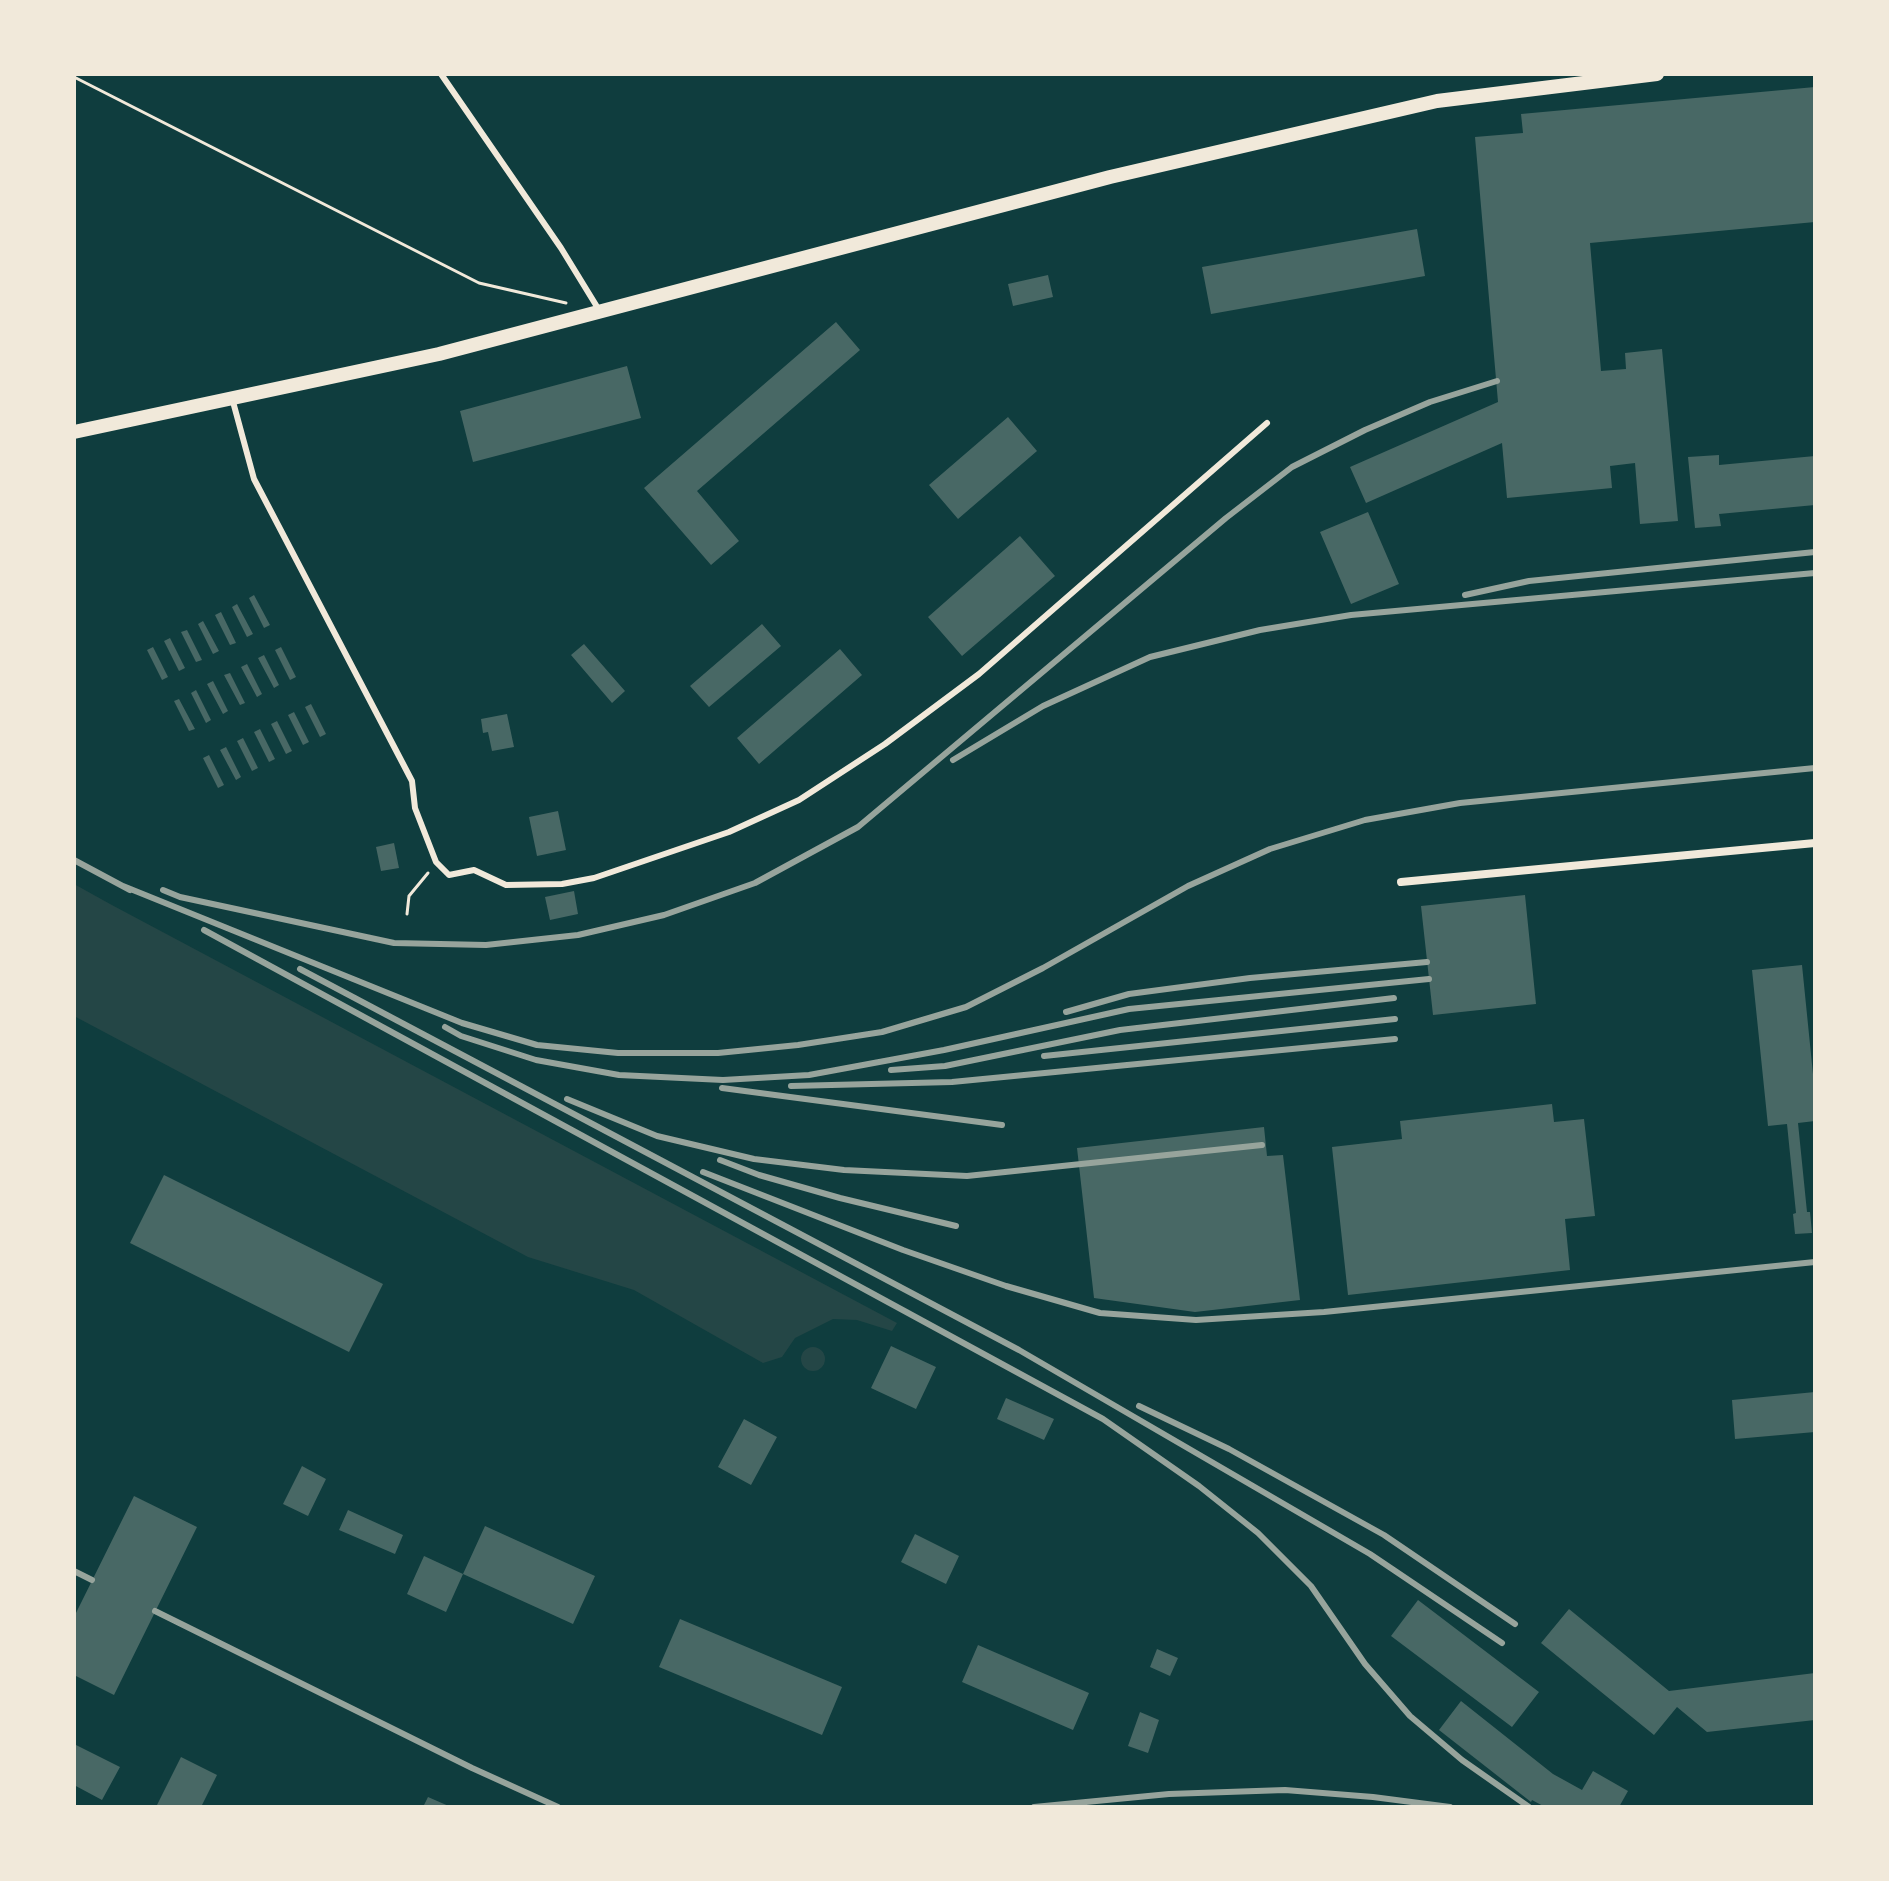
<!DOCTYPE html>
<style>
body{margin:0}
#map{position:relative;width:1889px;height:1881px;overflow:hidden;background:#0f3d3e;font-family:"PT Sans",sans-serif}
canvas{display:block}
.frame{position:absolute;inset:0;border:76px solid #f1e9da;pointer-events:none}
</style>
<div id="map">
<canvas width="1889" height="1881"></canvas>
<div class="frame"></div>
</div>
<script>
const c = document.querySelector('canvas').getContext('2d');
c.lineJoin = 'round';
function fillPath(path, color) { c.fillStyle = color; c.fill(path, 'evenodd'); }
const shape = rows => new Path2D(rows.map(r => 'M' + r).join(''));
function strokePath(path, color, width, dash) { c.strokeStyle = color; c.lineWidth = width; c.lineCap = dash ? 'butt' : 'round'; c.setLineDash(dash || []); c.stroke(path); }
fillPath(shape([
 [74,884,110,904,897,1323,892,1331,857,1320,833,1319,795,1338,782,1357,763,1363,634,1290,528,1257,74,1016],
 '801 1359a12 12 0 1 1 24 0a12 12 0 1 1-24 0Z'
]), '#244646');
fillPath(shape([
 [1815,87,1815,222,1590,243,1601,371,1626,369,1625,353,1662,349,1678,521,1640,524,1635,463,1610,466,1612,488,1507,498,1502,443,1366,503,1350,467,1498,402,1475,137,1523,133,1521,114],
 [1417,229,1425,276,1211,314,1202,267],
 [1048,275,1053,297,1013,306,1008,284],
 [836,322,860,350,697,491,739,541,711,565,644,488],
 [627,366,641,418,473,462,460,411],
 [1008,417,1037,451,958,519,929,485],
 [1719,455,1719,465,1815,456,1815,505,1719,514,1721,526,1695,528,1688,457],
 [1368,512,1399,584,1351,604,1320,532],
 [1020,536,1055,576,962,656,928,617],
 [254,595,270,625,264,628,249,598],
 [237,604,253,634,247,637,232,607],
 [221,612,236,643,230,645,215,615],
 [203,621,219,651,213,654,198,624],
 [762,624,781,646,709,707,690,686],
 [187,630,202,660,196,662,181,632],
 [170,638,185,668,179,671,164,641],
 [584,644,625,691,612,703,571,655],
 [153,647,168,677,162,680,147,650],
 [281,647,296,677,290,680,275,650],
 [840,649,862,675,759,764,737,738],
 [264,655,279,685,274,688,258,658],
 [247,664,262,694,257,697,241,667],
 [230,673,245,703,240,705,224,675],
 [213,681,228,711,223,714,207,684],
 [196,690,211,720,206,723,191,693],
 [179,699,195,729,189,731,174,701],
 [311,704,326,734,320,737,305,707],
 [294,712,309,742,303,745,288,715],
 [507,714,514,747,492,751,488,732,483,733,481,719],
 [277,721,292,751,286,754,271,724],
 [260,729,275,759,269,762,254,732],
 [243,738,258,768,252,771,237,741],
 [226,747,241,777,236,780,220,750],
 [209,755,224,785,218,788,203,758],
 [558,811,566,850,537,856,529,817],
 [394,843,399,868,381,871,376,847],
 [574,891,578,914,550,920,545,897],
 [1525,895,1536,1004,1433,1015,1421,906],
 [1802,965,1815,1094,1815,1121,1798,1123,1807,1212,1810,1212,1812,1233,1795,1234,1793,1214,1796,1213,1787,1124,1768,1126,1752,970],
 [1552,1104,1554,1122,1584,1119,1595,1216,1565,1219,1570,1270,1348,1295,1332,1147,1402,1139,1400,1121],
 [1264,1127,1267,1156,1283,1155,1300,1300,1195,1312,1094,1298,1077,1148],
 [164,1175,383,1284,349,1352,130,1243],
 [891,1346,936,1367,916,1409,871,1388],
 [1815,1392,1815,1432,1735,1439,1732,1400],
 [1006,1398,1054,1419,1044,1440,997,1419],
 [744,1419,777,1437,751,1485,718,1467],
 [302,1466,326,1479,308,1516,283,1504],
 [134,1496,197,1527,114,1695,74,1675,74,1617],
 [348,1510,403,1535,395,1554,339,1530],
 [485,1526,595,1576,573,1624,463,1574],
 [915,1534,959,1556,946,1584,901,1562],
 [424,1556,463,1574,446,1612,407,1594],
 [1418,1600,1539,1692,1512,1727,1391,1636],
 [1569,1609,1669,1691,1815,1673,1815,1720,1707,1732,1677,1707,1654,1735,1541,1643],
 [680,1619,842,1687,822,1735,659,1667],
 [978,1645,1089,1693,1073,1730,962,1682],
 [1157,1649,1178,1658,1170,1676,1150,1667],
 [1461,1701,1553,1774,1582,1790,1593,1771,1628,1791,1619,1807,1545,1807,1532,1800,1531,1802,1439,1730],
 [1140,1712,1159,1720,1148,1753,1128,1746],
 [74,1744,120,1767,102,1800,74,1785],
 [181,1757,217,1775,201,1807,161,1807,157,1805],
 [428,1797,451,1807,423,1807]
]), '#486865');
strokePath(shape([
 [74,77,479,283,566,303],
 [407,914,409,896,428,873]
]), '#f1e9da', 3);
strokePath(shape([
 [441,74,561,248,599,310],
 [232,398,254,479,412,781,415,808,436,862,449,875,474,870,506,885,562,884,594,878,729,832,799,800,885,744,979,674,1267,423]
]), '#f1e9da', 6);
strokePath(shape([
 [1401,882,1815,843]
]), '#f1e9da', 8);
strokePath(shape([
 [74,432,439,354,1110,177,1437,101,1657,74]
]), '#f1e9da', 14);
strokePath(shape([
 [1465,595,1529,581,1815,552],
 [953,760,1043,706,1150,657,1260,630,1351,615,1815,573],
 [74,860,130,890],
 [123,886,462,1023,537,1045,618,1053,718,1053,798,1045,882,1032,966,1007,1043,968,1188,886,1270,849,1365,820,1460,803,1815,768],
 [163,890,180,897,394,943,486,945,578,935,664,915,755,883,858,827,1226,518,1292,467,1365,430,1430,402,1497,381],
 [204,930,1103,1419,1199,1486,1258,1533,1311,1586,1365,1664,1410,1716,1462,1760,1529,1807],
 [300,969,1019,1350,1370,1554,1502,1643],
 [1066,1012,1129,994,1250,978,1427,962],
 [445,1027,461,1036,536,1060,619,1075,723,1080,809,1075,944,1050,1129,1009,1429,979],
 [1044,1056,1395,1019],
 [891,1070,945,1066,1120,1030,1394,998],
 [791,1086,952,1082,1395,1039],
 [722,1088,1002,1125],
 [567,1099,657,1136,754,1159,844,1170,967,1176,1262,1145],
 [720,1160,759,1175,840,1198,956,1226],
 [703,1172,903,1250,1006,1286,1100,1313,1196,1320,1324,1312,1815,1262],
 [1139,1406,1229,1449,1384,1535,1515,1624],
 [74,1571,92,1580],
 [155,1611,472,1768,558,1807],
 [1034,1807,1169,1794,1285,1790,1373,1797,1450,1807]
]), '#97a49c', 6);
</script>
